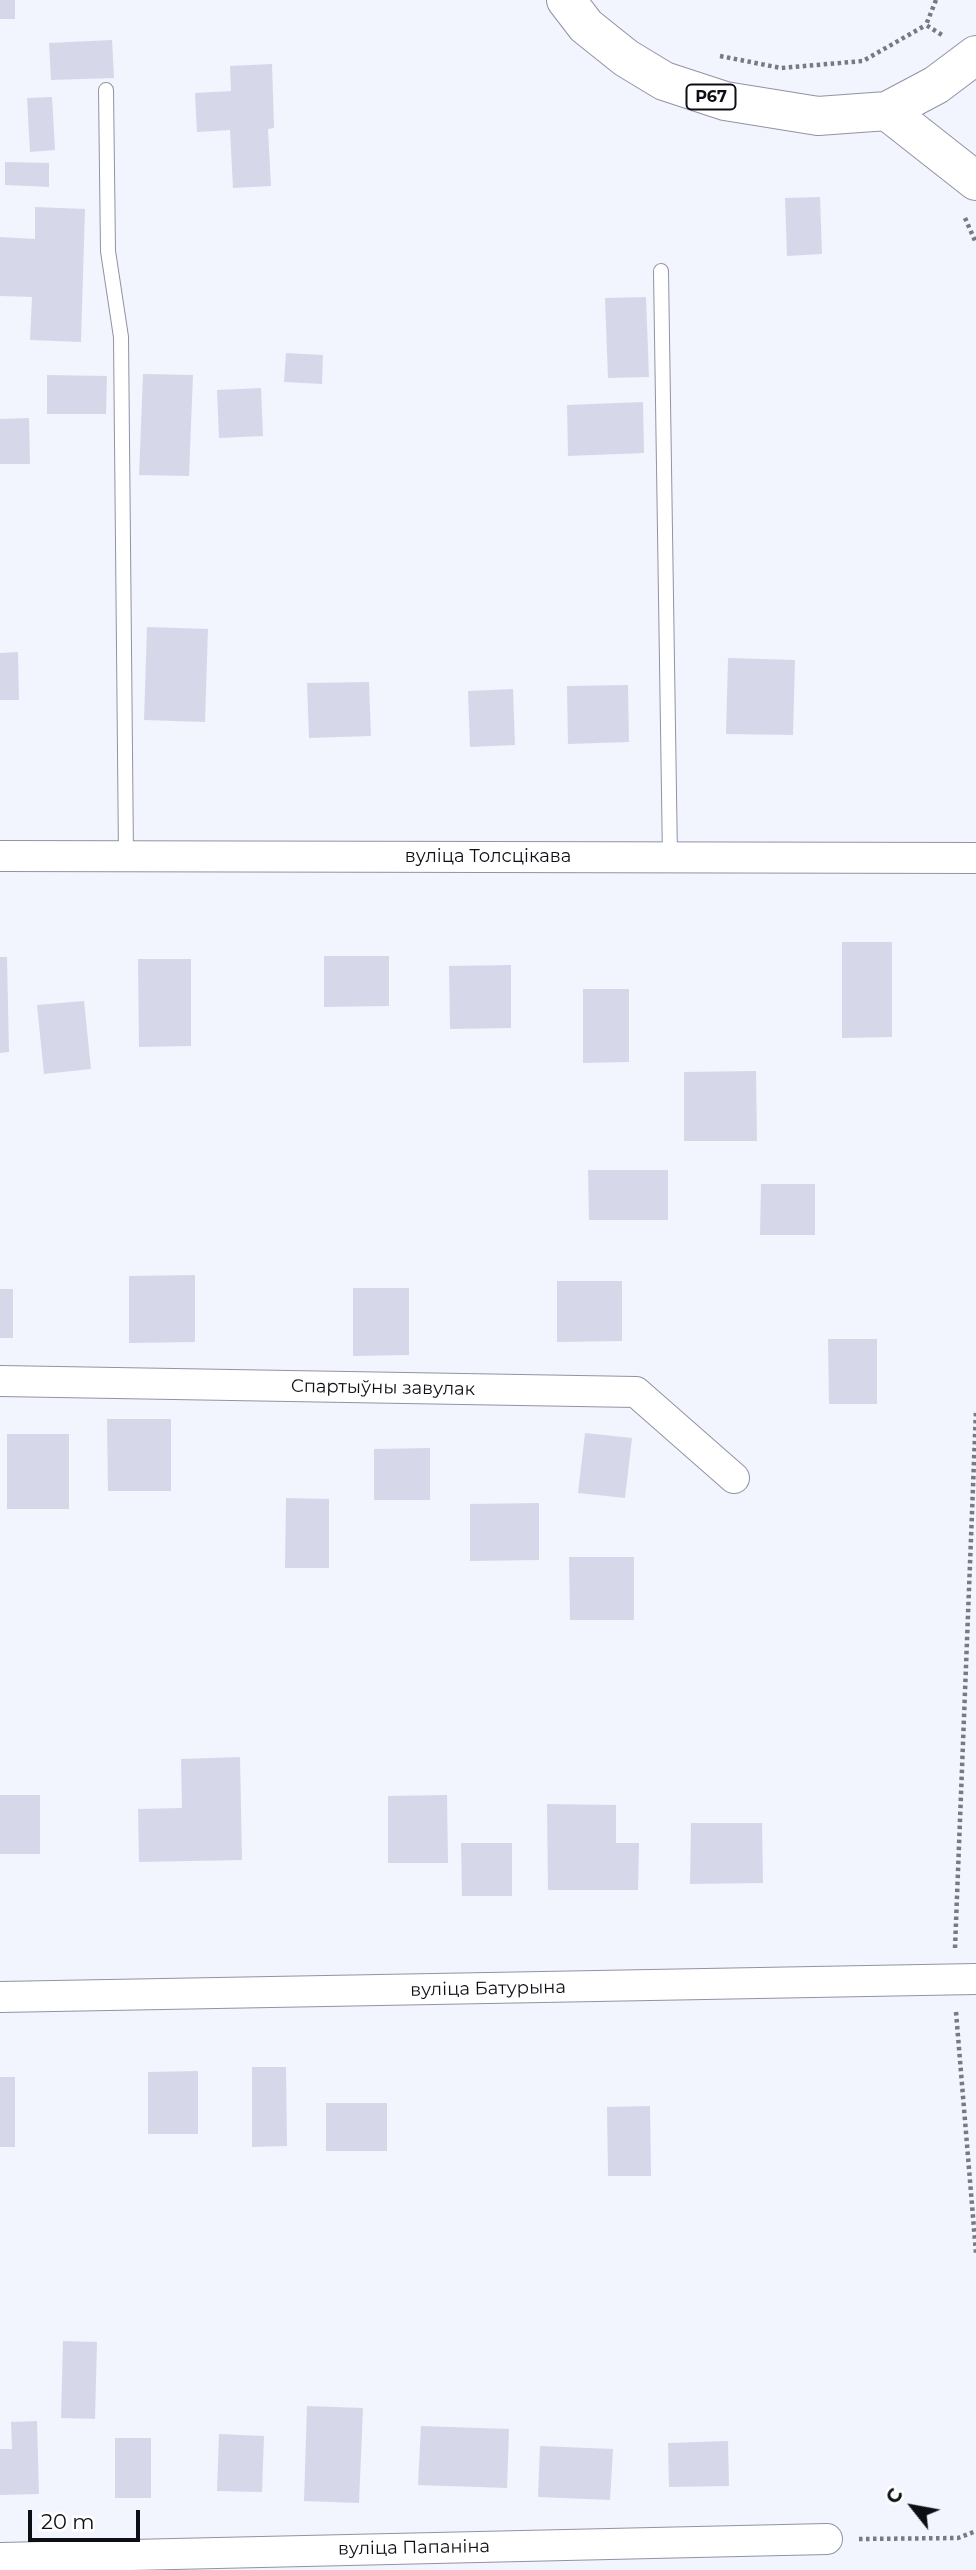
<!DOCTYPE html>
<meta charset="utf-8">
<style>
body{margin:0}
#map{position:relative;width:976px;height:2570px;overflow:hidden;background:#f2f4fe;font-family:Montserrat,sans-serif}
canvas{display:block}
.north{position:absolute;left:878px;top:2472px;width:70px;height:70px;-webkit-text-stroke:5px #fff;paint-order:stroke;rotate:301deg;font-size:19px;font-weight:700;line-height:28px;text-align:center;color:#0e0f15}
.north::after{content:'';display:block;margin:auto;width:24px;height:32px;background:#0e0f15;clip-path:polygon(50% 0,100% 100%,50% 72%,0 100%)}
.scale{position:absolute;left:28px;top:2510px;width:112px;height:32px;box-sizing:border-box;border:4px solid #0e0f15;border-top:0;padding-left:9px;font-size:21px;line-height:24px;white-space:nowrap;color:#0e0f15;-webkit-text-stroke:5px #fff;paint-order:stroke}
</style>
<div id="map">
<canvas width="976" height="2570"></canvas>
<div class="north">С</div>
<div class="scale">20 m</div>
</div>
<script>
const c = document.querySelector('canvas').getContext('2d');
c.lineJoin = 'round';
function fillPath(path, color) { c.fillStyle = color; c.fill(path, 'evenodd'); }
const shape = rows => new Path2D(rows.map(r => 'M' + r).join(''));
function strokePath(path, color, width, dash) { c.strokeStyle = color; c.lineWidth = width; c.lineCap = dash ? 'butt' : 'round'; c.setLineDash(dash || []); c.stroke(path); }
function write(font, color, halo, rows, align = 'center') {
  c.font = font + ' Montserrat,sans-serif'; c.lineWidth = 7; c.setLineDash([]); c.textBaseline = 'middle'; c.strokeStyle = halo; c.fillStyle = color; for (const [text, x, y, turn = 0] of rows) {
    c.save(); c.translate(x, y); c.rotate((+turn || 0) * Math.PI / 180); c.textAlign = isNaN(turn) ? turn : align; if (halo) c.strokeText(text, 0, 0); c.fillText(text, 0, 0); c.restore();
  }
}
fillPath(shape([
 [0,0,15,0,15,19,0,19],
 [112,40,114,78,51,80,49,43],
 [272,64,274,128,268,129,271,186,233,188,230,130,197,132,195,93,231,91,230,66],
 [52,97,55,150,30,152,27,98],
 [5,162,49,163,49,187,5,185],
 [820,197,822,254,787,256,785,198],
 [35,207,85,209,81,342,30,340,32,297,0,296,0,237,35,239],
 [646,297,649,377,608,378,605,298],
 [286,353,323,355,322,384,284,382],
 [143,374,193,375,189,476,139,475],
 [47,375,107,376,106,414,47,414],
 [261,388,263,436,219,438,217,390],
 [643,402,644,453,568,456,567,405],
 [29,418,30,464,0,464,0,419],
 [147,627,208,629,205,722,144,720],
 [18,652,19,700,0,700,0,653],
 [728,658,795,660,793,735,726,734],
 [369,682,371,736,309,738,307,683],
 [628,685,629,742,568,744,567,686],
 [513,689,515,745,470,747,468,691],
 [842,942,892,942,892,1037,842,1038],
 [324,956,389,956,389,1006,324,1007],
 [0,957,7,957,9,1052,0,1053],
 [138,959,191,959,191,1046,139,1047],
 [511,965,511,1028,450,1029,449,966],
 [583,989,629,989,629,1062,583,1063],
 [84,1001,91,1069,44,1074,37,1005],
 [756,1071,757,1141,684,1141,684,1072],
 [588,1170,668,1170,668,1220,589,1220],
 [761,1184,815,1184,815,1235,760,1235],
 [195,1275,195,1342,129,1343,129,1276],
 [557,1281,622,1281,622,1341,557,1342],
 [353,1288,409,1288,409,1355,353,1356],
 [0,1289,13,1289,13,1338,0,1338],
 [828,1339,877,1339,877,1404,829,1404],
 [107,1419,171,1419,171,1491,108,1491],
 [585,1433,632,1438,625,1498,578,1493],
 [7,1434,69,1434,69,1509,7,1509],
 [430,1448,430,1500,374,1500,374,1449],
 [286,1498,329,1499,329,1568,285,1568],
 [539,1503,539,1560,470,1561,470,1504],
 [569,1557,634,1557,634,1620,570,1620],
 [240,1757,242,1860,139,1862,138,1809,182,1808,181,1759],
 [0,1795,40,1795,40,1854,0,1854],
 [447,1795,448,1863,388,1863,388,1796],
 [547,1804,616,1805,616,1843,639,1843,638,1890,548,1890],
 [691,1823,762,1823,763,1883,690,1884],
 [461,1843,512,1843,512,1896,462,1896],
 [252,2067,286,2067,287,2146,252,2147],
 [198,2071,198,2134,148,2134,148,2072],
 [0,2077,15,2077,15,2147,0,2147],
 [326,2103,387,2103,387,2151,326,2151],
 [650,2106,651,2176,608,2176,607,2107],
 [63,2341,97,2342,95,2419,61,2418],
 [307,2406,363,2408,359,2503,304,2501],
 [37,2421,39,2494,0,2495,0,2449,12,2449,11,2422],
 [421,2426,509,2429,507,2488,418,2485],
 [219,2434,264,2436,262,2492,217,2491],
 [115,2438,151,2438,151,2498,115,2498],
 [728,2441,729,2486,669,2487,668,2443],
 [540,2446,613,2449,610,2500,538,2497]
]), '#d6d8ea');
const lane = shape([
 [106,90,108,251,121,337,126,856],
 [661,271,670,858]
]);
const street = shape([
 [0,856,976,858],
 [0,1381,636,1392,734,1478],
 [0,1997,976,1979],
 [0,2558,827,2539]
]);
const primary = shape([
 [566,0,586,26,626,58,664,81,725,101,818,116,887,111,936,85,976,55],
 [887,111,976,181]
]);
strokePath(lane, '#9193a3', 16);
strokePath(street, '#9193a3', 32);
strokePath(primary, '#9193a3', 40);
strokePath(shape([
 [936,0,926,25,942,35],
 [720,56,781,68,863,61,926,25],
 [965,218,976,243],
 [955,1948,976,1410],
 [956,2012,976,2253],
 [859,2539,958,2538,976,2531]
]), '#787a81', 4.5, [3.5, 3.5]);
strokePath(lane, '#fff', 14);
strokePath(street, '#fff', 30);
strokePath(primary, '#fff', 38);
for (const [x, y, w] of [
 [711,97,49]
]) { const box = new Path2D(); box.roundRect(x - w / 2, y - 12.5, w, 25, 5); c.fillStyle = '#fff'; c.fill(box); strokePath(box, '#0e0f15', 2); }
write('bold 16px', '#0e0f15', null, [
 ["Р67",711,97]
]);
write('18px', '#0e0f15', '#fff', [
 ["вуліца Толсцікава",488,857],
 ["Спартыўны завулак",383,1388,1],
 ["вуліца Батурына",488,1989,-1],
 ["вуліца Папаніна",414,2548,-1]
]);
</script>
